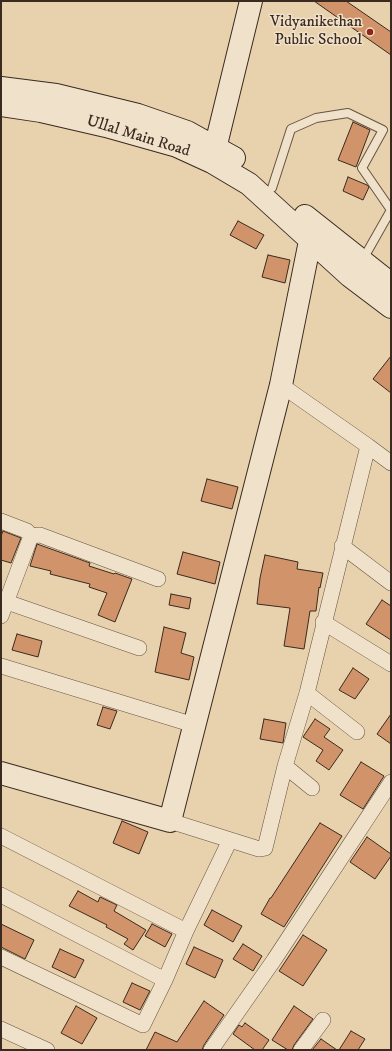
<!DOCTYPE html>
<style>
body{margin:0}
#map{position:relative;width:392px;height:1051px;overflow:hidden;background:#e8d1ad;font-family:"IM FELL DW Pica",serif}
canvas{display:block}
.frame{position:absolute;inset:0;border:2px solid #3a2a1f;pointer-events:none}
</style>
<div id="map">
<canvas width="392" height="1051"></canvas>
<div class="frame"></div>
</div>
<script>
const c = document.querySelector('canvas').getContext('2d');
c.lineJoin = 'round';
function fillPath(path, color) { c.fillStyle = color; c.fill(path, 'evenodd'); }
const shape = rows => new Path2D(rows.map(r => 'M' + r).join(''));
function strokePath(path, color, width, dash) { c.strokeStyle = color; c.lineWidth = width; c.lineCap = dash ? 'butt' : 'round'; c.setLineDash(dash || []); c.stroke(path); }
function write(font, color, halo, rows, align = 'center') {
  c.font = font + ' "IM FELL DW Pica",serif'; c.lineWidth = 3; c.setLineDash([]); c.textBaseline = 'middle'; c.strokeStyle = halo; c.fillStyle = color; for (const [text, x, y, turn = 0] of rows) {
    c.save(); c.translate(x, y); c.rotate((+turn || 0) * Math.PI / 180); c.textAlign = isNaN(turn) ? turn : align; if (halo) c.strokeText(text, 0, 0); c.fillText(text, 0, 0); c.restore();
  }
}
const building = shape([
 [314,1,346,1,391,32,391,55,314,1],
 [353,122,370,130,356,167,338,160,353,122],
 [348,177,367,185,369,187,363,200,343,191,348,177],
 [238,221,264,235,256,249,230,235,238,221],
 [268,255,290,260,285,283,262,277,268,255],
 [391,356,391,393,373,379,391,356],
 [207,479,238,487,232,509,201,501,207,479],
 [3,531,21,538,11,563,1,560,1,536,3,531],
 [37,544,90,563,89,566,114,574,115,573,132,579,115,622,98,615,107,593,89,587,90,584,50,574,51,571,30,566,37,544],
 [183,552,220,562,215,584,177,574,183,552],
 [265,555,298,562,297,569,323,573,320,588,319,587,316,611,310,611,304,649,284,646,290,608,257,604,260,578,265,555],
 [171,594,191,598,189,609,169,605,171,594],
 [382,600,391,606,391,640,366,624,382,600],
 [164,627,186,633,181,653,194,657,189,680,155,672,164,627],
 [17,634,42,641,38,657,12,650,17,634],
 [353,668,369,679,355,699,339,690,353,668],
 [103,707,117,711,110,729,97,725,103,707],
 [391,714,391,744,377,734,391,714],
 [264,719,286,723,283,743,260,739,264,719],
 [315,719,330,729,324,737,343,750,329,770,316,761,323,750,303,737,315,719],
 [361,762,384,776,363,809,340,795,361,762],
 [122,821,148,832,139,854,113,843,122,821],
 [320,823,342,836,284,927,261,914,270,898,271,898,320,823],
 [367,837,391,854,391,856,375,879,350,862,367,837],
 [78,891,98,902,100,897,117,905,114,911,146,930,133,950,124,944,128,939,106,927,107,925,69,906,78,891],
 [212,910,242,926,233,942,204,925,212,910],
 [1,924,34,940,25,959,1,947,1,924],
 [152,924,172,934,165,947,145,936,152,924],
 [303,935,327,950,303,986,279,971,303,935],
 [243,944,262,956,253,971,233,959,243,944],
 [194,947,223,960,215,978,186,964,194,947],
 [60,949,84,960,75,978,52,967,60,949],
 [132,983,150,991,140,1010,123,1002,132,983],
 [204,1001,224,1015,204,1045,202,1050,146,1050,155,1032,177,1042,204,1001],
 [76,1006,97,1018,82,1044,61,1033,76,1006],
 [294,1006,313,1019,294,1045,292,1050,288,1050,272,1040,294,1006],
 [245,1023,269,1040,262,1050,255,1050,233,1034,239,1025,242,1027,245,1023],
 [351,1031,365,1039,358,1050,339,1050,351,1031],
 [321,1039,337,1050,312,1050,321,1039]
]);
fillPath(building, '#d1936a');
strokePath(building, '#3a2a1f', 1);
const lane = shape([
 [272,188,291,129,316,118,348,113,383,130,362,168,391,210,362,261]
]);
const street = shape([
 [368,446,391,463],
 [1,521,27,531,31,536,40,535,158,579],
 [342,546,391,583],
 [1,600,139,648],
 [1,616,31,536],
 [323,622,391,664],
 [1,666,194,725],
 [307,693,357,732],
 [285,766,312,788],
 [170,821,259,849,265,848,285,766,307,693,368,446,281,385],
 [1,836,186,931],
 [1,895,165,980],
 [1,957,143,1025,165,980,186,931,230,840],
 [1,1029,47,1050],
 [211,1050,274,960,391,782],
 [301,1050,323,1020]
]);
const secondary = shape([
 [1,88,56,95,138,115,187,132,234,158],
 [1,105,41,111,106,126,177,146,212,162,249,184,350,276,391,307],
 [212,161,251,1],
 [305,216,391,284],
 [1,773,170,821,281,385,310,241,315,225]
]);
strokePath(lane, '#665442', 10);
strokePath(street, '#665442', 16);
strokePath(secondary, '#3a2a1f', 24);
strokePath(lane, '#f0e1ca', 8);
strokePath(street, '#f0e1ca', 15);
strokePath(secondary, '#f0e1ca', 22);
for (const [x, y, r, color] of [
 [370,32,4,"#8f2418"]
]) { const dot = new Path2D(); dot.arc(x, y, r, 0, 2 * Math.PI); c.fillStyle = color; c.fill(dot); strokePath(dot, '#f0e1ca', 1.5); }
write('16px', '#3a2a1f', '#f0e1ca', [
 ["Vidyanikethan",362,23],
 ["Public School",362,41]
], 'right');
write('16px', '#3a2a1f', '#f0e1ca', [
 ["Ullal Main Road",138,137,17]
]);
</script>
